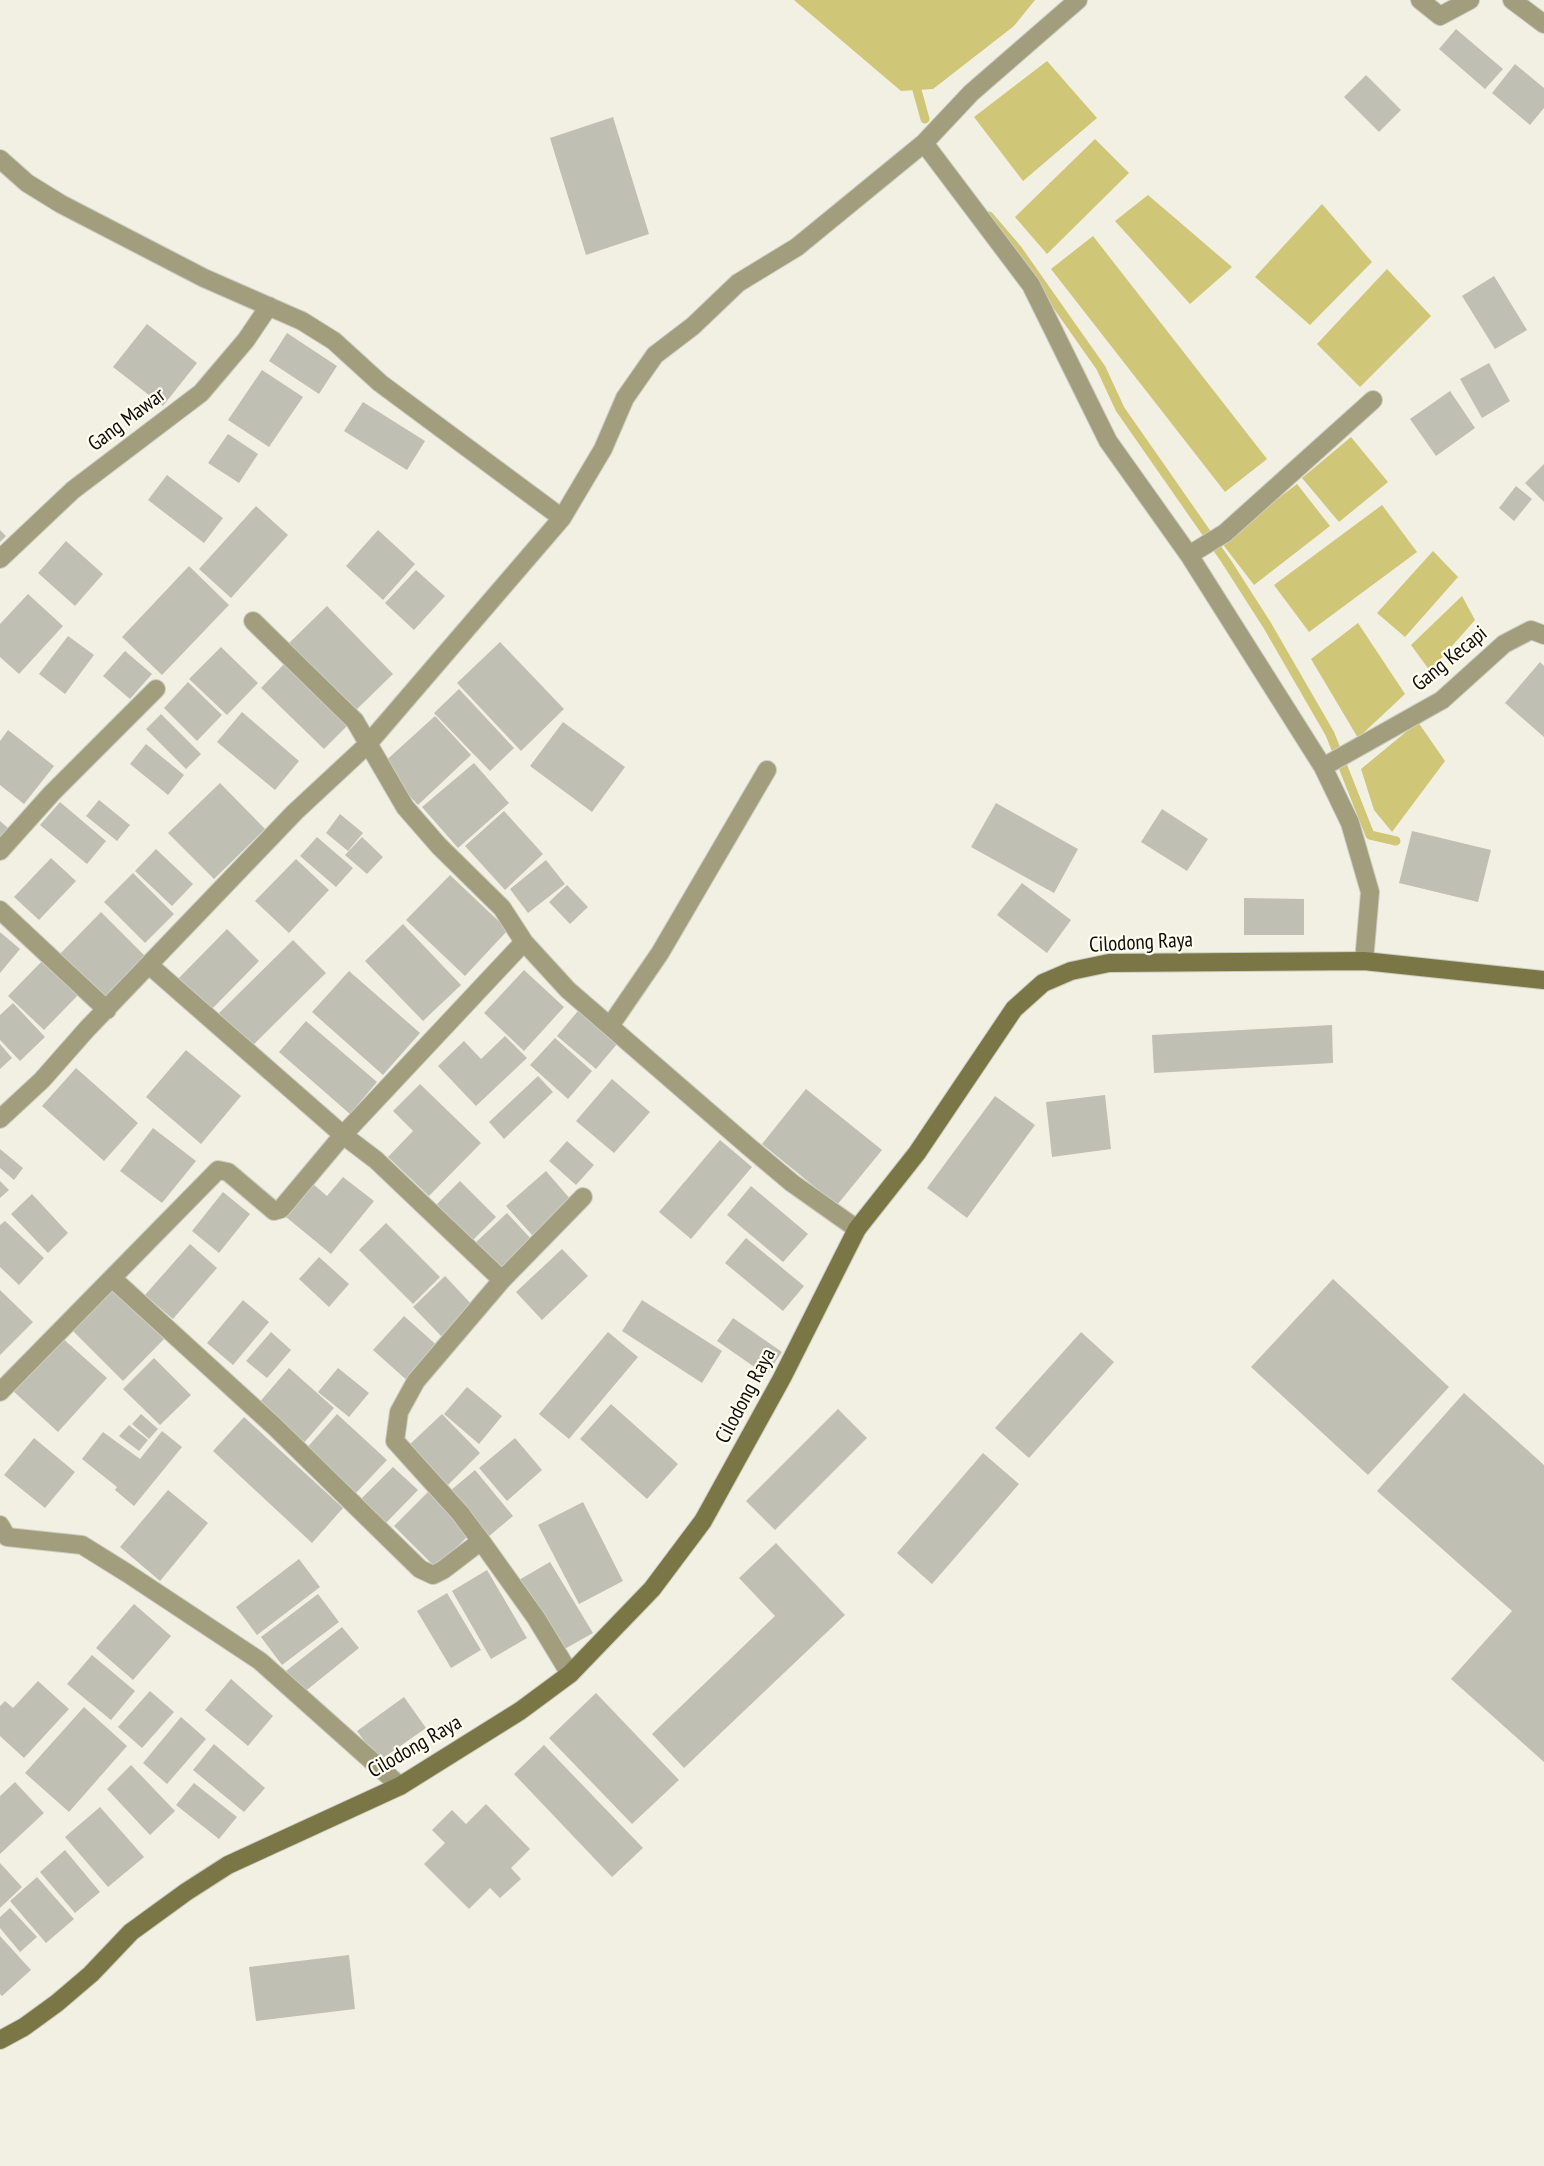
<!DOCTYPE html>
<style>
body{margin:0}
canvas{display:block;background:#f1f0e3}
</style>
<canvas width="1544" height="2166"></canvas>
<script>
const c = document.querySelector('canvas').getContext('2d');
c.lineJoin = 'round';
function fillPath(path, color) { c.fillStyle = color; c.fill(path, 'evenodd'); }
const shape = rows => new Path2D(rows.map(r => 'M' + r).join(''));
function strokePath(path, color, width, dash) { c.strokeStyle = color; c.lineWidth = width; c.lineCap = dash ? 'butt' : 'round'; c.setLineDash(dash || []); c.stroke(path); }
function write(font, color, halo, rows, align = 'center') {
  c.font = font + ' "PT Sans Narrow",sans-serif'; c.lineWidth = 4.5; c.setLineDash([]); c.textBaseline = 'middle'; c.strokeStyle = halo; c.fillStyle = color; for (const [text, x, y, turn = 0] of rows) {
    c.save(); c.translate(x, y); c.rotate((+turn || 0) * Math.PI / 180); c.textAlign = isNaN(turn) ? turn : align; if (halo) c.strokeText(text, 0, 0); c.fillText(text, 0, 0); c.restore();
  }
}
fillPath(shape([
 [794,0,1035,0,1014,26,933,89,901,91],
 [1047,61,1097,118,1023,181,974,117],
 [1095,139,1129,173,1047,254,1015,217],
 [1148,195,1232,267,1190,304,1115,221],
 [1322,204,1372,262,1310,325,1255,277],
 [1093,236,1267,459,1225,492,1051,269],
 [1387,269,1431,316,1360,387,1317,344],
 [1351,437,1388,482,1339,522,1302,478],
 [1297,484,1330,526,1254,585,1221,542],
 [1382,505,1417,552,1309,632,1274,585],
 [1433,551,1458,577,1405,637,1377,613],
 [1462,596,1475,620,1430,671,1411,645],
 [1358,623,1405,694,1358,738,1311,659],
 [1418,722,1445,761,1392,832,1374,810,1361,769]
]), '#cfc678');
strokePath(shape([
 [917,90,925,119],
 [989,216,1018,250,1101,368,1120,409,1226,561,1267,625,1330,734,1370,835,1396,841]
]), '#cfc678', 9);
fillPath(shape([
 [1456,29,1503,69,1485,89,1439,49],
 [1515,64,1544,88,1544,108,1530,125,1492,93],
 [1366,75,1401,110,1379,132,1344,97],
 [613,117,649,234,586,255,550,138],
 [1494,276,1527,330,1495,349,1462,296],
 [147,324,197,363,163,406,113,367],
 [287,333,337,366,319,394,269,361],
 [1489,363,1510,401,1482,418,1460,379],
 [262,370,303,397,269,447,228,420],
 [1450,391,1475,428,1436,456,1410,419],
 [363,402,425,441,407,470,344,431],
 [228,434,258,454,239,483,208,463],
 [1544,464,1544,502,1525,483],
 [167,475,223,518,204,543,148,500],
 [1516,486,1532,499,1514,521,1499,508],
 [256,506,288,535,231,598,199,569],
 [0,530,6,536,0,542],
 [378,530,415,564,383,600,346,566],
 [66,541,103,574,75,606,38,573],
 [189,566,229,605,162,675,122,637],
 [416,570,445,596,414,630,385,603],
 [28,594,63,626,19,674,0,657,0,624],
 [327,606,393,674,354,712,288,644],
 [68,636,94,655,65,694,39,674],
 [500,642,564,709,521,751,457,683],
 [221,647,258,683,227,715,189,679],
 [125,651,152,674,130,699,103,676],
 [286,662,349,724,324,749,261,688],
 [1540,662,1544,666,1544,737,1505,703],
 [188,682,222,715,197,741,164,708],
 [459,689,514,748,490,771,434,713],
 [242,712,299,761,275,790,217,742],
 [161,714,201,754,186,769,146,729],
 [435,716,471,755,418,805,381,765],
 [563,722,625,767,592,812,530,766],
 [8,730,54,766,24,804,0,785,0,741],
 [146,744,184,775,168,795,130,764],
 [474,763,509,803,458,848,422,807],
 [220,783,265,829,214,879,168,833],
 [99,800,130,825,117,841,86,816],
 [60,802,106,841,87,864,40,825],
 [996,803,1078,849,1054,893,971,847],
 [1162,809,1208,839,1187,871,1141,842],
 [504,811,543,854,505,890,465,846],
 [340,814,363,833,348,851,326,833],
 [0,821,8,828,0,837],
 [1412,831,1491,850,1478,902,1399,883],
 [317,837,353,868,336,887,300,856],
 [362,837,383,857,367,874,345,855],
 [156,849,193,884,172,906,135,871],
 [51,858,76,881,39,920,14,897],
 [296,859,329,890,289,933,255,901],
 [546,860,565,884,528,913,510,889],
 [133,873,174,914,145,943,104,902],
 [450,875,508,930,465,976,406,920],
 [1022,883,1071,920,1047,953,997,915],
 [567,885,588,907,570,924,549,902],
 [1244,898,1304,899,1304,935,1244,935],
 [101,912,145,956,103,999,59,955],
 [403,924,461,985,423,1021,365,961],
 [227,929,259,961,210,1011,178,979],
 [0,932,20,949,0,973],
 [293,940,326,973,250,1048,218,1014],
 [45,958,80,993,44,1030,8,996],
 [524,970,564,1007,524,1051,484,1013],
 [349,971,420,1033,383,1075,312,1012],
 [13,1003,45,1037,20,1061,0,1040,0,1015],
 [578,1011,617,1044,596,1069,557,1036],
 [306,1021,377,1082,350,1114,279,1052],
 [1332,1025,1333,1063,1154,1073,1152,1035],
 [505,1036,527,1058,476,1106,438,1066,464,1041,481,1059],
 [555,1038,592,1071,568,1099,530,1065],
 [0,1044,12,1058,0,1069],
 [186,1050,241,1096,201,1144,146,1097],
 [76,1068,138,1123,104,1161,42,1106],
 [538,1076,553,1092,504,1139,489,1122],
 [612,1079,650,1112,614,1153,576,1121],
 [420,1084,481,1143,429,1196,388,1157,413,1131,393,1111],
 [806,1089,882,1150,837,1205,762,1144],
 [1105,1095,1111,1149,1052,1157,1046,1102],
 [995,1096,1035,1125,967,1218,927,1188],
 [153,1128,196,1161,162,1203,120,1171],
 [720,1140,752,1167,691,1239,659,1212],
 [567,1141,594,1165,576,1185,549,1161],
 [0,1149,23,1168,14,1180,0,1168],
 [546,1171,571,1200,532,1235,506,1206],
 [343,1177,374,1201,331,1254,286,1217,313,1184,327,1196],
 [0,1181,9,1190,0,1198],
 [460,1181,496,1217,471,1242,435,1206],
 [751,1186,808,1234,783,1262,727,1215],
 [223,1192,250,1214,219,1253,192,1231],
 [32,1194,68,1233,48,1253,11,1214],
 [507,1213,533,1241,500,1271,474,1244],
 [5,1221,44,1258,19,1285,0,1267,0,1225],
 [386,1223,440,1277,413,1304,359,1250],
 [746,1238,804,1286,783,1311,725,1263],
 [190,1244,217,1268,173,1319,145,1295],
 [562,1249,588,1276,542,1320,516,1292],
 [319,1257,349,1284,329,1307,299,1279],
 [445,1276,475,1308,444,1339,413,1307],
 [1333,1279,1449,1387,1368,1475,1251,1367],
 [111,1288,164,1339,123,1381,71,1329],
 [0,1290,33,1322,0,1355],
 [243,1300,269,1322,233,1365,207,1343],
 [642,1300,722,1351,702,1383,622,1331],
 [404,1316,441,1349,410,1383,373,1350],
 [733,1318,782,1352,766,1375,717,1341],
 [271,1332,291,1350,267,1378,246,1361],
 [608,1332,638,1357,569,1439,539,1414],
 [1081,1332,1114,1362,1029,1458,995,1428],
 [60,1336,107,1378,58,1432,12,1390],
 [154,1358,191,1395,160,1425,123,1389],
 [289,1368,334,1408,303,1444,258,1404],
 [338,1368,369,1393,349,1417,318,1392],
 [467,1387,502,1416,479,1444,444,1414],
 [1464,1393,1544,1465,1544,1762,1451,1679,1512,1611,1377,1491],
 [611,1404,678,1464,647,1499,580,1439],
 [838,1409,867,1438,775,1530,746,1501],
 [141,1414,158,1429,149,1439,132,1424],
 [337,1414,387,1460,354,1495,305,1450],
 [442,1414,480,1453,446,1487,407,1447],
 [244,1417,343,1508,312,1543,213,1451],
 [129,1425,148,1440,139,1451,119,1436],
 [162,1431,182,1447,134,1506,115,1490,117,1487,82,1459,103,1432,140,1459],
 [34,1438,75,1472,45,1508,4,1475],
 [515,1438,542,1470,507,1501,479,1468],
 [983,1453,1019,1484,932,1584,897,1553],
 [393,1467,418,1490,384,1525,359,1501],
 [475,1470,513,1516,488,1537,450,1491],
 [168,1490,208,1523,160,1581,120,1547],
 [428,1492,470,1534,436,1568,394,1526],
 [583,1502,623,1581,579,1604,538,1525],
 [776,1543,845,1615,684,1768,652,1734,775,1616,739,1578],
 [299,1559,320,1587,257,1635,236,1607],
 [550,1562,593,1633,561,1651,519,1580],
 [487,1570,527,1638,491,1659,452,1591],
 [447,1593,481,1650,451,1668,417,1611],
 [318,1594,339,1622,282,1665,261,1637],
 [134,1604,171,1636,133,1680,96,1648],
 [342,1627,359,1648,303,1693,286,1671],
 [92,1655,135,1691,111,1720,67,1684],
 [231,1679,273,1716,248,1746,205,1710],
 [38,1681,69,1709,24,1758,0,1736,0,1706,5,1701,13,1708],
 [150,1691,174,1712,142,1748,118,1727],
 [596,1693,679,1780,632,1824,549,1738],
 [404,1697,426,1728,379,1761,357,1731],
 [84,1707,127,1746,69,1812,25,1773],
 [181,1717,206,1739,167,1784,143,1763],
 [214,1744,265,1788,244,1812,193,1770],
 [544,1745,643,1848,612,1877,514,1774],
 [131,1765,175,1811,150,1835,107,1789],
 [15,1782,44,1813,0,1854,0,1796],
 [194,1783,237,1817,219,1839,176,1805],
 [486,1804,530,1849,511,1868,521,1879,500,1898,490,1888,469,1909,424,1864,445,1843,432,1830,452,1810,466,1824],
 [100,1807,144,1857,108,1887,65,1837],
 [65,1850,100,1892,75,1913,40,1872],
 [0,1863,22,1887,0,1908],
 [37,1877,74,1919,46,1943,10,1901],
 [10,1908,37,1937,20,1952,0,1928,0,1917],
 [0,1936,31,1970,2,1996,0,1994],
 [349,1955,355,2009,256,2021,249,1967]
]), '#c0bfb3');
const street = shape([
 [1420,0,1440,16,1470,0],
 [1512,0,1544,24],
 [924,143,971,93,1078,0],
 [0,159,27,183,61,204,204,278,302,321,334,341,380,383,562,518,367,745,295,812,87,1029,42,1080,0,1119],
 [562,518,603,449,625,398,655,355,693,326,738,283,797,247,924,143,1031,285,1108,441,1189,555,1323,767,1350,823,1370,892,1364,961],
 [1189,555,1225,533,1373,400],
 [0,559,73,490,201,393,246,340,269,306],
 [253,621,355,721,405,807,439,846,502,908,524,942,568,990,748,1146,792,1183,857,1229],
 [1323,767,1442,700,1504,644,1531,630,1544,635],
 [0,851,52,793,156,689],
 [0,910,107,1010],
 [149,965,343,1135,376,1160,502,1280,416,1381,399,1412,395,1441,460,1513,481,1541],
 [610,1026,660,953,767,770],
 [112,1278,275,1427,420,1569,433,1575,443,1570,481,1541,536,1618,570,1674],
 [502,1280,583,1197],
 [0,1392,218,1170,228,1172,274,1211,281,1209,343,1135,524,942],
 [0,1525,7,1537,82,1545,127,1573,260,1661,400,1786]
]);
const secondary = shape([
 [0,2040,24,2027,57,2003,91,1974,131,1932,186,1892,228,1865,400,1786,520,1711,570,1674,652,1589,703,1521,782,1378,857,1229,917,1153,1014,1009,1043,983,1071,971,1109,963,1364,961,1544,980]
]);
strokePath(street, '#ccccc0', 20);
strokePath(secondary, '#ccccc0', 20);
strokePath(street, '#a19d7d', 18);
strokePath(secondary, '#7b7645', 18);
write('21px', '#0c0c08', '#fefdf0', [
 ["Gang Mawar",127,420,-37],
 ["Gang Kecapi",1450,659,-39],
 ["Cilodong Raya",1141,943,-3],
 ["Cilodong Raya",746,1396,-62],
 ["Cilodong Raya",415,1747,-30]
]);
</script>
